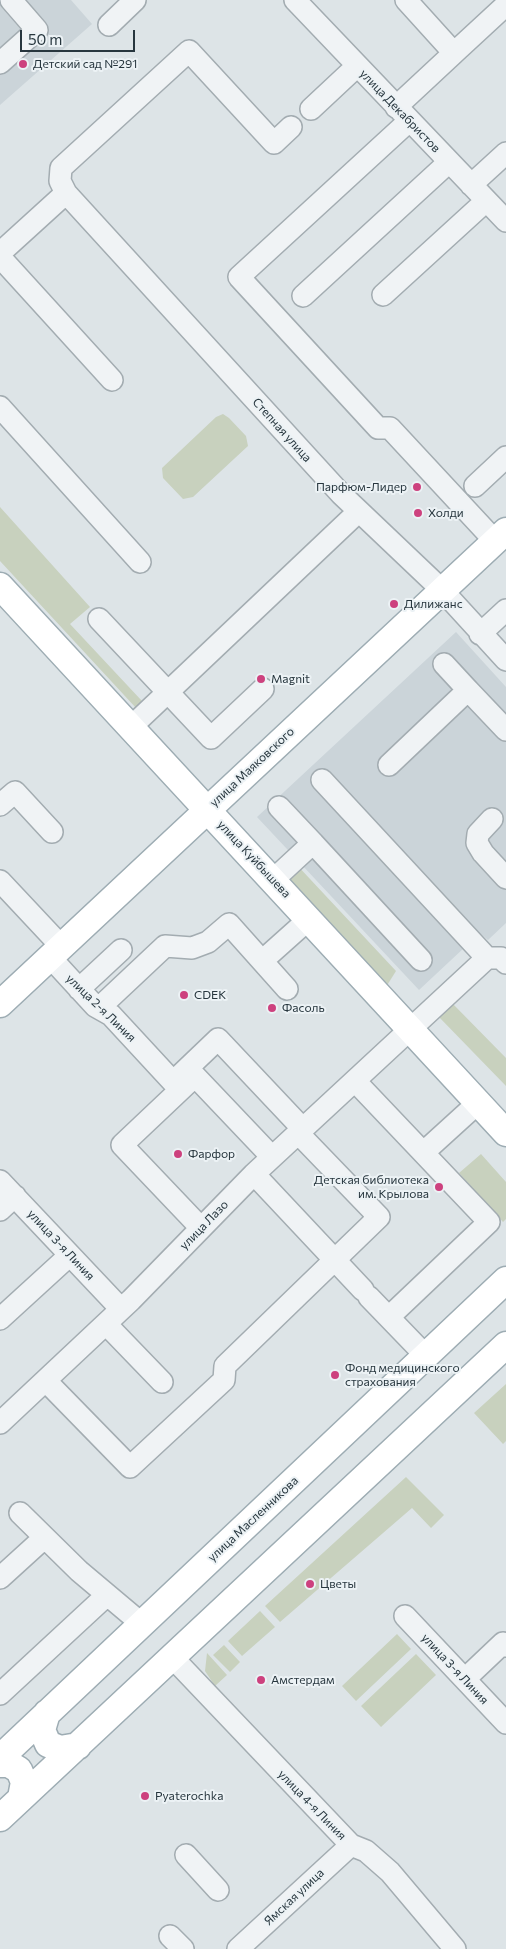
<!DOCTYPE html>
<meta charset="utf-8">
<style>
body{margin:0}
#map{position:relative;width:506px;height:1949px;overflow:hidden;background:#dde4e7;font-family:Commissioner,sans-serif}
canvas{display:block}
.scale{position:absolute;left:20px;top:30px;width:115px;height:22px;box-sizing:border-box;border:2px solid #27363e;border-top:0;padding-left:6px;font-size:15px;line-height:18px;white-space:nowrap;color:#27363e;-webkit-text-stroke:4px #ecf2f5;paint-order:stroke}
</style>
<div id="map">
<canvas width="506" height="1949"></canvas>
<div class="scale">50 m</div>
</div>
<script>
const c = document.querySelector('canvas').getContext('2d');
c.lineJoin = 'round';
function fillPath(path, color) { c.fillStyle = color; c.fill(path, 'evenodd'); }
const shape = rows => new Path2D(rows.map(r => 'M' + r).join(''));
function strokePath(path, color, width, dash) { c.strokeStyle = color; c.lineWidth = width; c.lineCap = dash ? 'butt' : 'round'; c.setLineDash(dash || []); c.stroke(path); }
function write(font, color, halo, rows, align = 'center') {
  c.font = font + ' Commissioner,sans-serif'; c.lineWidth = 4; c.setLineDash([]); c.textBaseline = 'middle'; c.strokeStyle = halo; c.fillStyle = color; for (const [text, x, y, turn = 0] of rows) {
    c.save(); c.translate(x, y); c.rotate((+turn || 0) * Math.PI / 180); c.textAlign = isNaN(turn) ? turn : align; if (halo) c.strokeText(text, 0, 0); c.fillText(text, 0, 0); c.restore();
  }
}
fillPath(shape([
 [0,0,71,0,92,24,0,105],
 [456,632,506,687,506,923,488,940,480,933,419,990,257,817]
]), '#cbd4d9');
fillPath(shape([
 [223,414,229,418,246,436,248,446,193,497,183,499,163,478,162,468,216,417],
 [0,507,90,607,70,624,142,701,136,708,0,561],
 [296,864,396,971,386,987,283,877],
 [452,1003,506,1058,506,1086,438,1016],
 [481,1154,506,1182,506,1219,503,1222,459,1173],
 [506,1384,506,1441,503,1444,474,1413],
 [406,1477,444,1515,431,1528,412,1508,280,1622,265,1606],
 [260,1611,275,1627,242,1656,228,1641],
 [397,1634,411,1649,356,1701,342,1686],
 [224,1645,240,1662,230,1672,213,1655],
 [207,1653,227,1675,215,1686,205,1671],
 [416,1654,436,1675,381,1727,361,1706]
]), '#c8d1be');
const minor = shape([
 [295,0,506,221],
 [109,25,135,0],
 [454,53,506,5],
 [0,63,37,30,11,0],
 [396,107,454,53,406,0],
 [311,109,357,66],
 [409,121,239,277,378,428,390,428,495,541],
 [291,127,274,143,189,51,61,168,60,181,66,193,341,494,442,590,506,660],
 [471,185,506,153],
 [0,253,66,193],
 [0,257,112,380],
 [383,295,486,201],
 [303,296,449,162],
 [0,407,140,562],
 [475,486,506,457],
 [99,619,211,738,263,689],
 [480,634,506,610],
 [444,664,468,690],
 [131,727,358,512],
 [389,765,468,690,506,730],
 [322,780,487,958],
 [0,805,15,792,52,832],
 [492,819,478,834,477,843,483,853,506,878],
 [313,843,421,960],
 [273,880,313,843,279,807],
 [0,881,61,946],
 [50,957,95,1006,111,1015,173,1082,218,1039,302,1128],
 [262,961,309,919],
 [79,989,121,950],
 [99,1008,165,946,192,948,208,942,229,924,287,989],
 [355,1081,489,1222,389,1317],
 [424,1152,479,1102],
 [254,1174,363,1290],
 [0,1181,121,1309],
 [0,1210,15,1196],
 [201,1228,122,1145,195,1076,272,1157],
 [369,1297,426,1356],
 [0,1319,70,1255],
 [106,1324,162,1382],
 [46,1381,130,1467,224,1380,225,1366,379,1217,298,1133],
 [0,1423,131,1300,254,1174,487,958,501,958,506,963],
 [20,1513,79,1571,142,1624],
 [0,1578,44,1538],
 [405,1616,506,1723],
 [172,1657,351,1845,366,1851,390,1872,455,1949],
 [465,1679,503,1643,506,1646],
 [0,1694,107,1595],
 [186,1855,218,1890],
 [170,1936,183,1949],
 [238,1949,351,1845]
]);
const major = shape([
 [0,586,506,1133],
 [0,1004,506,531],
 [47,1713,42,1730,48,1744,60,1749,78,1746],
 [0,1758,506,1280],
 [0,1764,9,1764,19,1770,24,1782,21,1798],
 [0,1818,506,1345]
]);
strokePath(minor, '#a3acb1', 24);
strokePath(major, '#9dacb3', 29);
strokePath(minor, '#f0f3f5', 21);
strokePath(major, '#fff', 26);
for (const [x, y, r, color] of [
 [23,64,5,"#cd417e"],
 [417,487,5,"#cd417e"],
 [418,513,5,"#cd417e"],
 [394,604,5,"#cd417e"],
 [261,679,5,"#cd417e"],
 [184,995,5,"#cd417e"],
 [272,1008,5,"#cd417e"],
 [178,1154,5,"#cd417e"],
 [439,1187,5,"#cd417e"],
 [335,1375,5,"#cd417e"],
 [310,1584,5,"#cd417e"],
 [261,1680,5,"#cd417e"],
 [145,1796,5,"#cd417e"]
]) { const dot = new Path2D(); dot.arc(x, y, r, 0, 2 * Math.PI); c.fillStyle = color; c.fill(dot); strokePath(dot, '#ecf2f5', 2); }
write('12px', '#27363e', '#ecf2f5', [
 ["Детский сад №291",33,64],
 ["Парфюм-Лидер",407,487,"right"],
 ["Холди",428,513],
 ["Дилижанс",404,604],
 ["Magnit",271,679],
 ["CDEK",194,995],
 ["Фасоль",282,1008],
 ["Фарфор",188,1154],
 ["Детская библиотека",429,1180,"right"],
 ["им. Крылова",429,1194,"right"],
 ["Фонд медицинского",345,1368],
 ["страхования",345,1382],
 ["Цветы",320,1584],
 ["Амстердам",271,1680],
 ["Pyaterochka",155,1796]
], 'left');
write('12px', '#27363e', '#ecf2f5', [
 ["улица Декабристов",400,111,46],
 ["Степная улица",282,430,48],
 ["улица Маяковского",252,767,-43],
 ["улица Куйбышева",254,859,47],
 ["улица 2-я Линия",101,1008,44],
 ["улица Лазо",204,1225,-46],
 ["улица 3-я Линия",61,1245,47],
 ["улица Масленникова",253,1519,-43],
 ["улица 3-я Линия",455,1669,47],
 ["улица 4-я Линия",312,1805,46],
 ["Ямская улица",294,1897,-43]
]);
</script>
